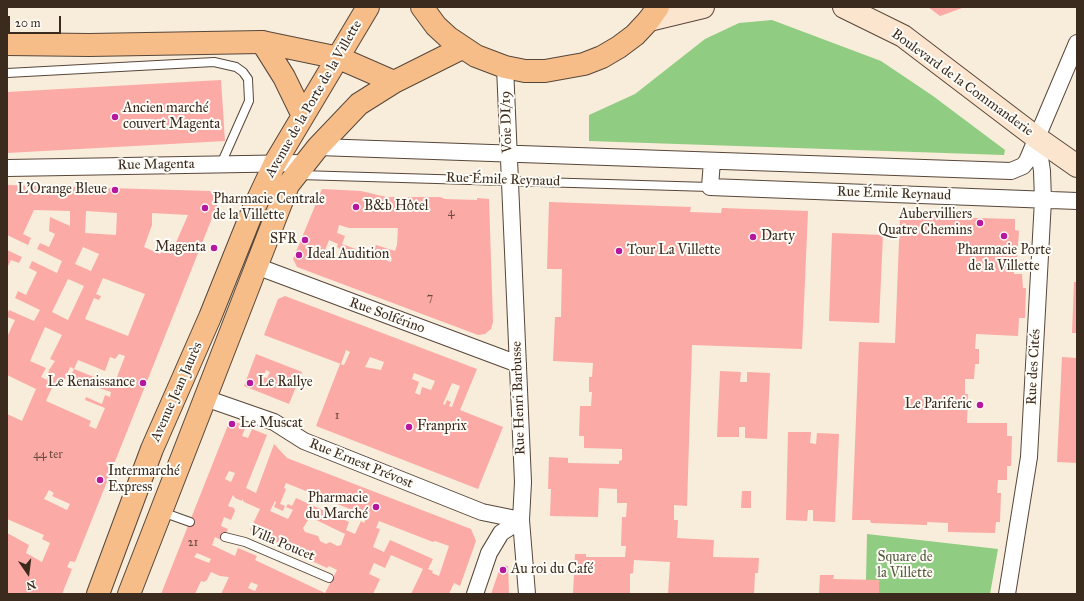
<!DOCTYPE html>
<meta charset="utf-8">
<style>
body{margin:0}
#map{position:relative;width:1084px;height:601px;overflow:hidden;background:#f8ecda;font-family:"IM FELL Great Primer",serif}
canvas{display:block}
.frame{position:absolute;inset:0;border:8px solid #3b2a1e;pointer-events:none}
.north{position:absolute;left:8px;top:553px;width:40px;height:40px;-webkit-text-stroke:3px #fdfcf7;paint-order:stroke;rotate:166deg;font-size:11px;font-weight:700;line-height:16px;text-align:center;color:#3b2a1e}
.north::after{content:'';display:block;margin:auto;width:14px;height:18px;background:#3b2a1e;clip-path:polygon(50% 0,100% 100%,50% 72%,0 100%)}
.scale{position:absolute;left:8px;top:16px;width:53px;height:18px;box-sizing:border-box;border:2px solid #3b2a1e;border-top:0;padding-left:5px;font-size:12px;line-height:14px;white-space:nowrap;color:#3b2a1e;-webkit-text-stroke:3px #fdfcf7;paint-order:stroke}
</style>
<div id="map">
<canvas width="1084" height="601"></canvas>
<div class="frame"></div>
<div class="north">N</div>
<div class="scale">20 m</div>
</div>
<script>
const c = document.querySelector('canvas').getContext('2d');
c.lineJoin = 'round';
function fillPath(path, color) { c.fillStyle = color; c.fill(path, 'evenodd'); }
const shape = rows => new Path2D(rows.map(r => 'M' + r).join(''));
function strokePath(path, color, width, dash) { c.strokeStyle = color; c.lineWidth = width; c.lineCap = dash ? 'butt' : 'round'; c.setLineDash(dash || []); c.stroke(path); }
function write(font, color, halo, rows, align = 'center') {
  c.font = font + ' "IM FELL Great Primer",serif'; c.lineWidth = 4; c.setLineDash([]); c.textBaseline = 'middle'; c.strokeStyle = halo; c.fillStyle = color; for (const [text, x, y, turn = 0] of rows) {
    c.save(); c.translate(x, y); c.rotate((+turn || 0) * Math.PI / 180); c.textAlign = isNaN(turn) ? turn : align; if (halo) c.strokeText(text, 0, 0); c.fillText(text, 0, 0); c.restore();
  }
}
fillPath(shape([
 [772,20,881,61,933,96,1005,150,1004,155,589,141,589,115,635,94,705,39,739,23],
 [867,534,998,549,990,594,879,594,879,581,866,580]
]), '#90cc81');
fillPath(shape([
 [928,7,965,7,940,16],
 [221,80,225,141,7,153,7,92],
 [7,185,210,191,218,203,75,562,70,561,67,567,72,569,62,594,7,594,7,533,29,545,26,553,42,562,50,543,42,539,44,535,7,519,7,414,22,421,36,389,7,375,7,337,15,320,7,317,7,315,9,310,34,321,40,310,15,298,18,291,26,295,37,272,29,268,32,261,57,273,62,261,37,249,40,243,49,247,55,234,49,231,50,217,70,226,70,211,34,210,23,234,31,238,28,245,7,235],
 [86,211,117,213,116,235,85,233],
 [152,213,188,215,171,254,162,250,160,254,144,247,152,225],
 [83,247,99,254,91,271,75,264],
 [103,278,145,294,128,336,85,319,94,298,99,300,101,296,96,294],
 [68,279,84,286,68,320,52,312],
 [45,327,62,335,50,359,55,361,49,370,47,380,41,377,46,368,30,361],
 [119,354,125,356,114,385,74,369,71,375,76,378,75,380,111,392,110,397,105,395,102,404,86,397,85,400,105,408,96,429,89,426,91,421,46,401,54,383,62,386,70,367,74,369,78,360,105,371,110,357,115,359],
 [49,490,54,493,52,496,70,504,67,510,44,499],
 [322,189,361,191,386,197,440,197,445,199,477,200,477,198,489,199,493,322,491,329,485,334,478,335,297,267,293,259],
 [339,225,349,228,398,228,397,245,395,251,376,245,374,251,392,258,391,262,342,244,345,236,337,233],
 [329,240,338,244,337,247,340,249,337,258,324,253],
 [549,202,691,207,690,212,721,213,722,208,808,211,802,349,692,345,687,506,674,505,674,520,678,520,677,538,714,540,713,557,759,558,758,573,755,573,754,594,668,594,670,562,634,560,633,573,630,574,630,594,573,594,575,554,586,554,586,557,625,557,626,546,621,546,622,517,626,517,627,503,617,503,617,489,599,488,598,517,550,516,551,489,548,489,549,457,568,458,568,463,619,464,619,461,622,460,622,449,584,448,584,436,579,436,580,406,591,406,592,392,589,392,589,377,592,377,593,363,553,361,555,317,561,317,562,269,547,269],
 [900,216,1015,219,1015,230,1019,231,1017,259,1014,260,1014,274,1022,274,1023,288,1026,288,1025,318,1019,318,1018,336,976,334,975,349,979,349,979,364,975,364,974,379,965,379,965,394,968,394,967,423,1007,423,1007,436,1012,436,1011,466,1007,466,1007,480,998,480,997,493,1001,493,1000,522,996,522,995,533,948,532,948,523,927,522,927,525,871,523,870,520,852,520,859,342,895,343],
 [832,233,883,235,879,323,829,321],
 [7,250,22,257,19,263,11,260,7,268],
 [1074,282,1077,282,1077,333,1072,333],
 [285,296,477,369,460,410,503,427,478,489,316,426,340,364,344,365,350,352,346,350,341,364,264,335,278,299],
 [370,357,384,362,381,370,365,367],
 [414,373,435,381,431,390,422,387,420,395,415,393,419,382,412,379],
 [452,383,460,386,452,407,449,406,451,402,447,400,445,405,443,404],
 [256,354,302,372,289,404,244,386],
 [266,370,270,372,267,378,263,377],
 [1062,357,1077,358,1077,463,1057,462],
 [720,371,741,372,740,382,747,382,747,372,770,373,767,439,745,438,745,427,739,427,739,437,717,437],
 [230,420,246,426,242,436,248,438,252,429,267,435,246,488,256,493,274,444,287,458,471,529,476,541,460,586,454,583,449,594,411,594,423,569,391,555,385,568,374,563,369,574,380,579,373,594,221,594,229,577,220,576,211,572,207,580,204,582,201,581,195,594,161,594],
 [229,471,235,473,231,482,225,479],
 [286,483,367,516,364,523,361,521,355,534,346,530,349,522,296,498,292,506,288,504,286,507,293,510,288,519,270,511,275,501,276,502,274,507,283,511,285,506,280,504,286,489,284,488],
 [233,495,235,498,242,501,242,499,244,502,260,509,250,530,295,550,295,553,327,568,329,566,337,570,325,593,255,560,257,556,238,548,235,556,212,545,215,537,223,541,228,529,221,526,224,517,231,520,235,511,234,508,228,506],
 [310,517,345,534,341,545,337,546,330,542,326,544,320,541,318,536,305,532,303,528],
 [379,521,433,542,435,541,449,546,439,576,432,573,433,571,428,569,433,559,390,540,384,552,373,547,380,529,376,528],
 [197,553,211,559,209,563,194,557],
 [251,582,258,585,255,591,248,588],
 [788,432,811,432,810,443,816,444,817,433,839,434,835,522,813,521,813,510,808,510,807,521,786,520],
 [742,491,751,491,751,508,741,508],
 [501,565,508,566,509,594,491,594],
 [820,575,834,575,833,579,879,580,879,594,819,594]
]), '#fcaaa5');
const service = shape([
 [7,73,214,62,236,67,243,72,248,79,249,101,221,164],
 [299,175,710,187],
 [162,512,190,522],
 [225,537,245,542,329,578]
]);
const minor = shape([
 [505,67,523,482,521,520,527,594],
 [318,147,1011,171,1023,166,1027,161,1077,43],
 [712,161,710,187,1077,201],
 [7,168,304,163],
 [256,266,518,364],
 [205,398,274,422,304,441,482,512,521,520],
 [475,594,489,553,501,533,521,520],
 [1007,594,1029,457,1043,200,1042,171,1037,138]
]);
const secondary = shape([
 [844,7,903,36,1037,138,1077,166],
 [649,20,703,7]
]);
const primary = shape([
 [422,7,436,26,449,38,476,56,505,67,525,71,545,71,584,64,602,57,619,47,635,35,649,20,658,7],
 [262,42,339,58,394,82],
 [262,42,284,77,303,116],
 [98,594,152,449,210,317,253,210,275,163,368,7],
 [129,594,288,185,318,147,359,104,394,82,462,48]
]);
const trunk = shape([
 [7,44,89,45,262,42]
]);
strokePath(service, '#57473a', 10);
strokePath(minor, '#57473a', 18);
strokePath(secondary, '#57473a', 24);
strokePath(primary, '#57473a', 24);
strokePath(trunk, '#57473a', 24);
strokePath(service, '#fff', 8);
strokePath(minor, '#fff', 16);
strokePath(secondary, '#fce5cf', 22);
strokePath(primary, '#f7bd88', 22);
strokePath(trunk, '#f7bd88', 22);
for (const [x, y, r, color] of [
 [115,117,4,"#b5179e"],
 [115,190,4,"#b5179e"],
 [356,207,4,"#b5179e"],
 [205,208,4,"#b5179e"],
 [980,223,4,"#b5179e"],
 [1004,236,4,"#b5179e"],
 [753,237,4,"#b5179e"],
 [305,240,4,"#b5179e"],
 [214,248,4,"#b5179e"],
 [619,251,4,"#b5179e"],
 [299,255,4,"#b5179e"],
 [143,383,4,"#b5179e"],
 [250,383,4,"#b5179e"],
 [980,405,4,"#b5179e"],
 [232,424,4,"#b5179e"],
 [409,427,4,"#b5179e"],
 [100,480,4,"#b5179e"],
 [376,507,4,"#b5179e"],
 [503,570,4,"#b5179e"]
]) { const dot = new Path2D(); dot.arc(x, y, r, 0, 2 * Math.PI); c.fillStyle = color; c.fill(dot); strokePath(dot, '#fdfcf7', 1.5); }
write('12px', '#6b4a40', null, [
 ["4",451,213],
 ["7",430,298],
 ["1",337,416],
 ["44 ter",48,455],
 ["21",193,543]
]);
write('14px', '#3b2a1e', '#fdfcf7', [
 ["Boulevard de la Commanderie",962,83,36],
 ["Avenue de la Porte de la Villette",314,99,-60],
 ["Voie DI/19",507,122,-92],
 ["Rue Magenta",156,165,-1],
 ["Rue Émile Reynaud",503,180,2],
 ["Rue Émile Reynaud",894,194,2],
 ["Rue Solférino",387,316,20],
 ["Rue des Cités",1034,367,-87],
 ["Avenue Jean Jaurès",177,392,-66],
 ["Rue Henri Barbusse",519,398,-92],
 ["Rue Ernest Prévost",361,464,22],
 ["Villa Poucet",282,544,23]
]);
write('14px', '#3b2a1e', '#fdfcf7', [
 ["Ancien marché",123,109],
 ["couvert Magenta",123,125],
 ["L'Orange Bleue",107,190,"right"],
 ["Pharmacie Centrale",213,200],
 ["de la Villette",213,216],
 ["B&b Hôtel",364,207],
 ["Aubervilliers",972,215,"right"],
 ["Quatre Chemins",972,231,"right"],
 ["Darty",761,237],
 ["SFR",297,240,"right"],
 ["Magenta",206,248,"right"],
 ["Tour La Villette",627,251],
 ["Pharmacie Porte",1004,251,"center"],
 ["de la Villette",1004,267,"center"],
 ["Ideal Audition",307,255],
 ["Le Renaissance",135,383,"right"],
 ["Le Rallye",258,383],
 ["Le Pariferic",972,405,"right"],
 ["Le Muscat",240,424],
 ["Franprix",417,427],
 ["Intermarché",108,472],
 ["Express",108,488],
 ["Pharmacie",368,499,"right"],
 ["du Marché",368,515,"right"],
 ["Au roi du Café",511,570]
], 'left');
write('14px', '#545b3c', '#fdfcf7', [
 ["Square de",905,558],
 ["la Villette",905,574]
]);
</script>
